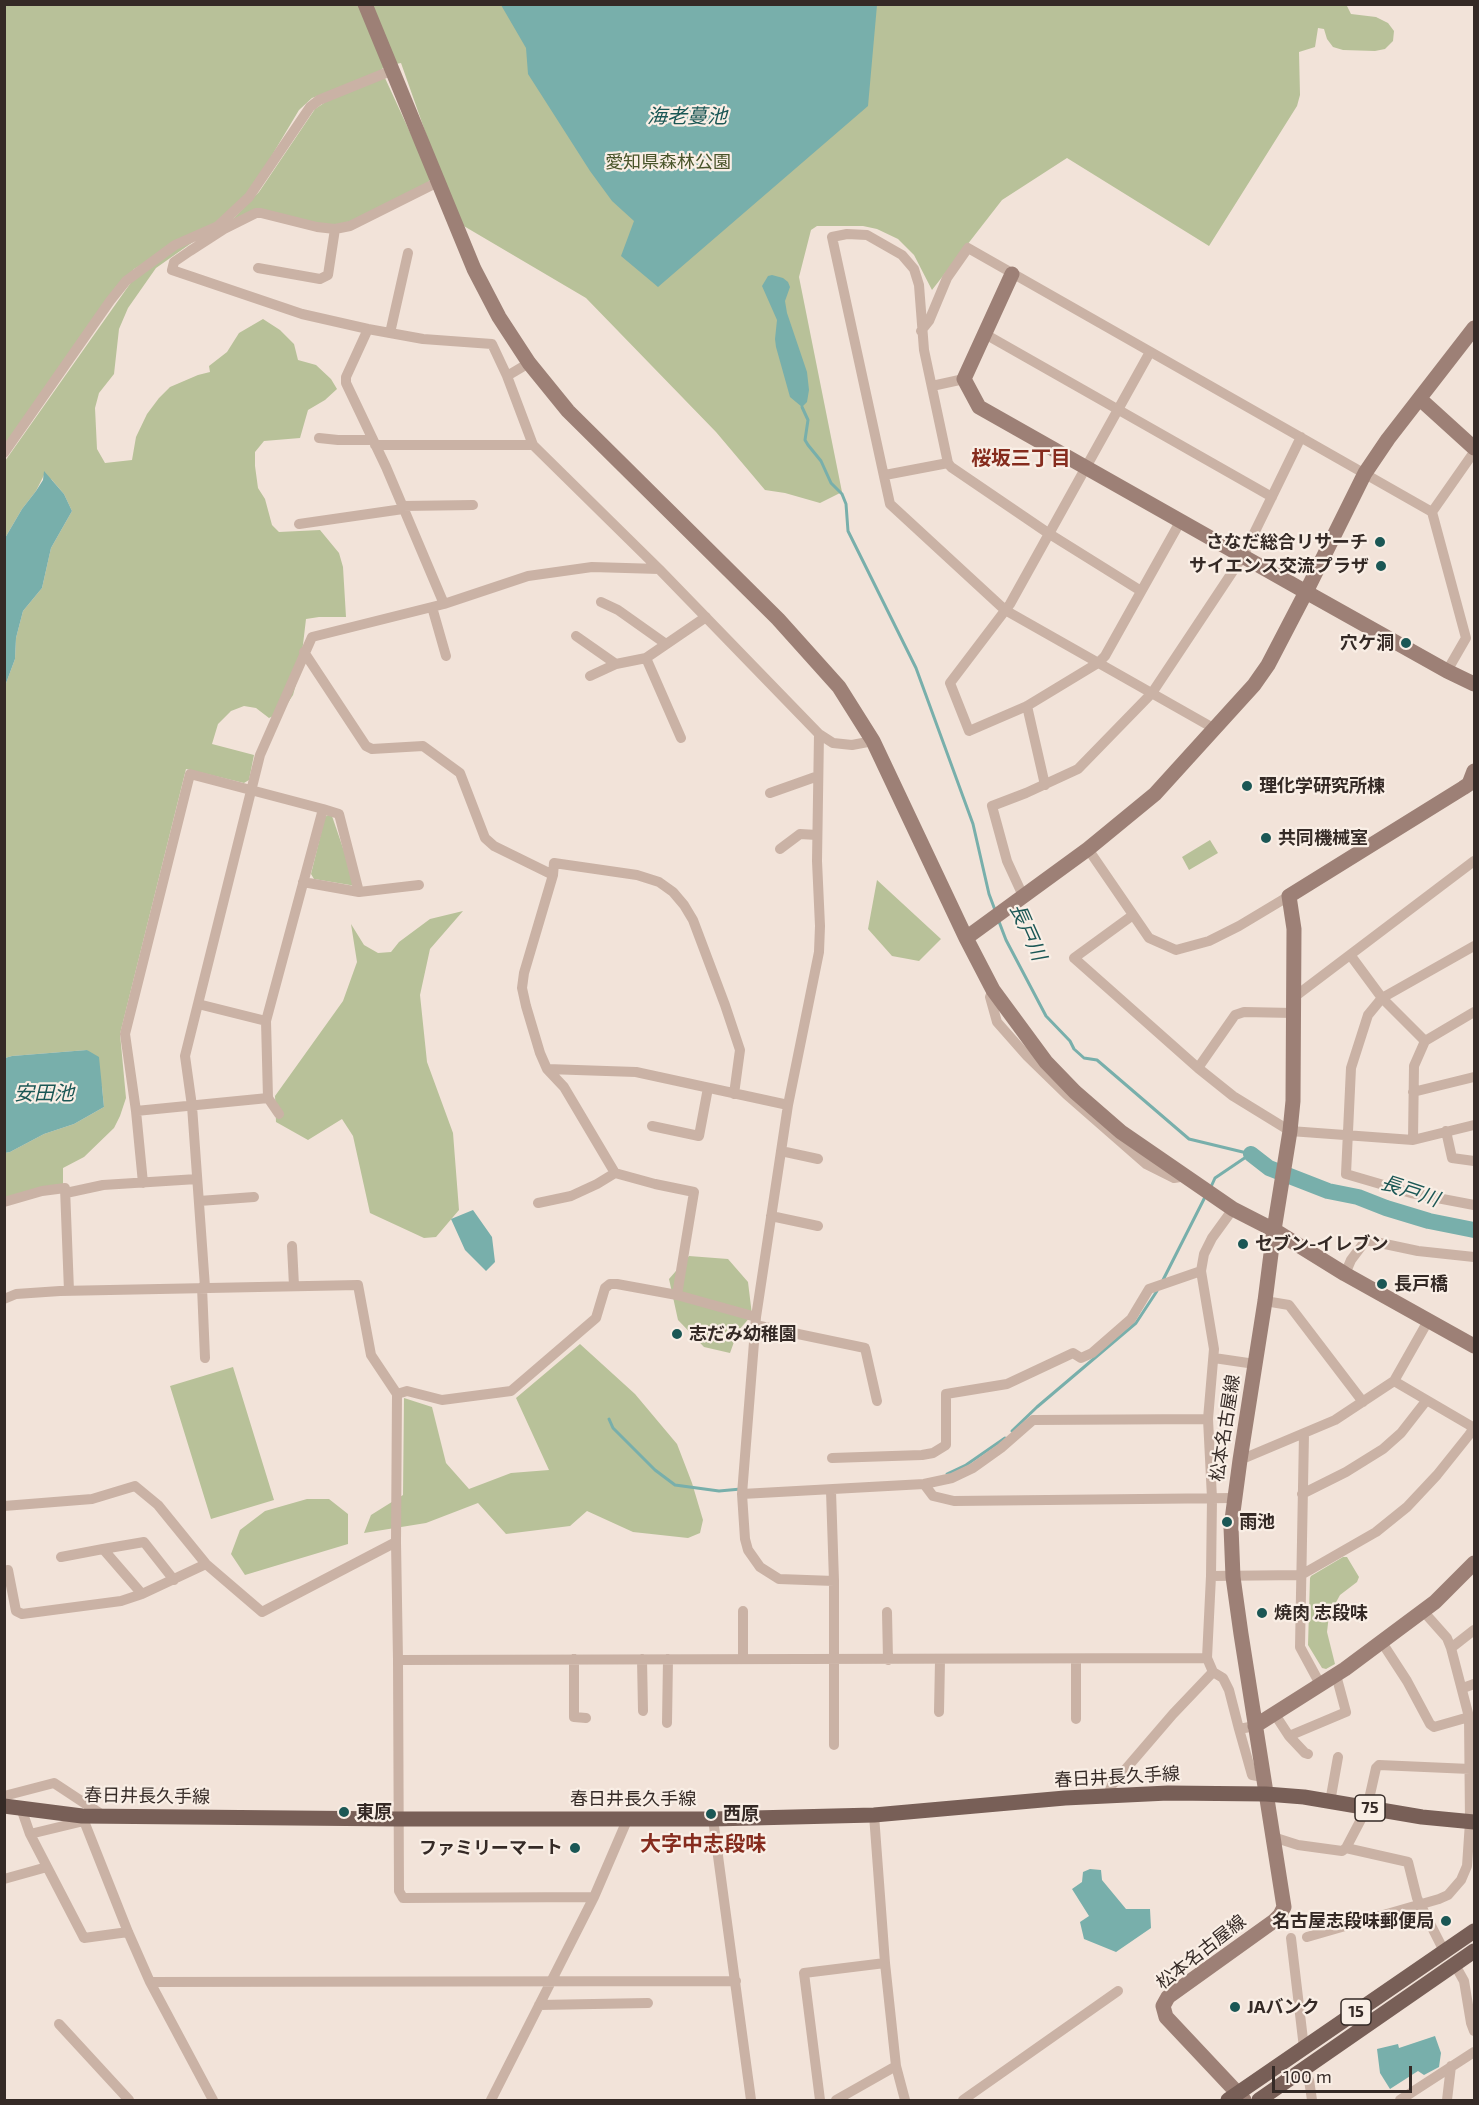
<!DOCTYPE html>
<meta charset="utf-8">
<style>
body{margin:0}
#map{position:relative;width:1479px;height:2105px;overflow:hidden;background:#f2e3d9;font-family:"Exo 2",sans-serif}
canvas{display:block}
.frame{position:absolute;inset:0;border:6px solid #352a26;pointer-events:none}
.scale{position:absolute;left:1272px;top:2066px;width:140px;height:27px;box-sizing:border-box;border:3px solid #352a26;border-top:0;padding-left:8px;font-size:18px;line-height:21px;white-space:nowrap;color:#352a26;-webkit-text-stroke:4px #f9eee5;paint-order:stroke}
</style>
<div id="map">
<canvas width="1479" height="2105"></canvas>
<div class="frame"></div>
<div class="scale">100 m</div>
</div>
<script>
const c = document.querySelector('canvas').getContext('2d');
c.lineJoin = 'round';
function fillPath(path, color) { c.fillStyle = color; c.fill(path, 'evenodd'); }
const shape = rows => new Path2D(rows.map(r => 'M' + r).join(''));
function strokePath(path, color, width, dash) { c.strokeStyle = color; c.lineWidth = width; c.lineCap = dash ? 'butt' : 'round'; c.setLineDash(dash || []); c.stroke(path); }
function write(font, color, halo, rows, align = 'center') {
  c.font = font + ' "Exo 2","Noto Sans JP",sans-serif'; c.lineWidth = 4.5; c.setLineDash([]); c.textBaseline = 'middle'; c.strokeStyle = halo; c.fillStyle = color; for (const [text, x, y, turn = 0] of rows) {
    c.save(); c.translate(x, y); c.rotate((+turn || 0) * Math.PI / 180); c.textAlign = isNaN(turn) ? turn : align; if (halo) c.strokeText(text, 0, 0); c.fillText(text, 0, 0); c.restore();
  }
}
fillPath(shape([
 [1346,4,1351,14,1376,17,1388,23,1394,31,1393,41,1385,49,1375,51,1343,50,1333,47,1327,39,1324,29,1318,28,1315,47,1299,52,1300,95,1297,106,1209,246,1067,158,1002,200,932,290,914,255,898,239,877,229,863,226,817,226,811,230,799,277,842,492,820,503,785,493,765,490,716,432,586,298,457,222,401,63,385,66,379,72,358,82,312,98,299,110,259,177,244,197,216,224,134,269,5,445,5,5],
 [385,78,431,178,426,185,360,220,330,226,260,210,231,221,259,192,315,109,330,99],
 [200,237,156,268,128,308,119,329,114,374,99,393,95,408,97,449,105,463,132,460,136,437,147,414,159,398,170,387,198,375,210,372,209,366,227,352,239,333,263,319,280,330,294,344,298,360,316,365,331,379,337,389,325,400,308,410,300,438,264,441,255,452,255,466,258,488,265,499,272,525,279,532,320,530,339,553,343,567,346,617,319,617,306,619,300,670,293,695,282,712,269,718,256,708,244,706,231,711,218,724,212,744,254,755,249,780,244,783,186,769,120,1034,126,1098,120,1116,114,1128,84,1157,63,1168,63,1184,5,1199,5,1153,10,1152,44,1134,74,1124,104,1107,102,1087,87,1050,12,1056,5,1058,5,686,15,659,16,638,23,611,42,588,51,548,72,511,64,494,52,480,44,475,36,491,22,509,5,538,5,461,132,281,171,251],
 [328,815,332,816,356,886,314,879,311,874,325,817],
 [1210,840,1218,853,1189,870,1182,857],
 [877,880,941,939,919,961,892,956,868,929],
 [463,911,430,949,420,995,427,1062,453,1133,459,1210,436,1237,424,1238,370,1213,353,1136,342,1119,308,1140,276,1122,275,1096,343,1001,357,962,351,924,364,945,378,953,391,952,399,942,430,919],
 [689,1256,728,1259,748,1282,752,1315,738,1331,730,1353,704,1347,678,1320,669,1279],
 [580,1344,635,1394,677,1444,692,1483,703,1520,700,1533,688,1538,633,1532,587,1511,570,1526,506,1534,478,1503,426,1523,364,1533,371,1515,403,1495,404,1398,432,1407,446,1463,469,1489,511,1473,549,1470,516,1398],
 [233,1367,274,1500,211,1519,170,1386],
 [307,1499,329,1499,348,1514,348,1544,245,1575,231,1554,240,1530,265,1511],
 [1343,1557,1347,1557,1359,1577,1357,1582,1340,1595,1329,1615,1327,1632,1335,1664,1326,1669,1322,1668,1308,1645,1310,1578,1311,1576]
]), '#b8c199');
fillPath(shape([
 [501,5,877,5,868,106,658,287,621,256,634,221,612,201,590,171,528,74,526,48],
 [772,275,783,278,788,282,790,287,785,301,787,313,807,372,809,390,807,402,802,407,790,397,776,347,775,339,777,320,762,286,768,276],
 [44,471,64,494,72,511,51,548,42,588,23,611,16,638,15,659,5,686,5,538,22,509,36,491,43,480],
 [87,1050,99,1057,104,1107,74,1124,44,1134,10,1152,5,1153,5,1058,12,1056],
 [473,1210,492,1237,495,1262,486,1271,465,1250,451,1219],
 [1090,1869,1101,1870,1102,1880,1126,1909,1150,1909,1151,1928,1116,1952,1084,1939,1080,1922,1089,1916,1072,1889,1082,1882,1083,1872],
 [1435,2036,1441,2053,1439,2067,1424,2075,1418,2071,1390,2089,1380,2073,1377,2049,1398,2044,1399,2048]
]), '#78afab');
strokePath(shape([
 [802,407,808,420,805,440,808,445,821,461,831,483,842,494,846,504,848,531,916,668,973,824,989,894,995,910],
 [998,919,1006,940,1046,1016,1070,1041,1074,1049,1084,1058,1097,1060,1189,1139,1251,1154],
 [1210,1189,1215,1178,1249,1155],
 [1163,1280,1205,1197],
 [609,1419,613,1428,655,1470,675,1485,719,1491,741,1489],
 [1012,1431,1037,1407,1136,1323,1157,1291],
 [947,1474,966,1465,1005,1438]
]), '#78afab', 3);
strokePath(shape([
 [1251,1154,1269,1168,1328,1191,1358,1197,1386,1208,1429,1221,1474,1230]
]), '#78afab', 16);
strokePath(shape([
 [438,182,350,226,335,229,317,227,261,213,256,213,224,229,190,251,174,262,172,270,302,314,368,329,423,339,492,344,507,376],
 [258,268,320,279,328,275,335,229],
 [368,329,346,377,346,383,386,467,444,604],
 [921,331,929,321,947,278,968,248,1432,512,1466,638,1447,671],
 [390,333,408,253],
 [985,334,1272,497],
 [1150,352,1010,604,950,683,969,731,1027,706,1098,663,1105,656,1180,522],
 [529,363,507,376,533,445,659,569,819,734,833,743,852,745,873,741],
 [932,386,964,379],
 [319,438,338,440,373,440],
 [375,445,533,445],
 [4,453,110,301,126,281,175,245,218,226,249,197,310,107,319,100,393,70],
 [885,475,948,463],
 [402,506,473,505],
 [1432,512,1474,452],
 [299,524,403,509],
 [1141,591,1048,533,951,467,948,463,924,350,919,285,914,269,902,255,867,235,847,234,832,237,890,504,1005,610,1215,729],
 [601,602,618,610,666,644],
 [432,607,446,656],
 [576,636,616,664],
 [304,652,366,746,372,749,423,746,460,773,485,838,494,846,553,875],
 [646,658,681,738],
 [590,676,616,664,646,658,706,617],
 [1027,706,1045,785],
 [819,734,817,861,820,926,819,952,788,1105,756,1317,742,1494,924,1484,952,1478,973,1468,1001,1448,1033,1420,1208,1419],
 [770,793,818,776],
 [323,809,339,814,359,892],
 [780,849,800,834,817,835],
 [1088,849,1149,938,1176,950,1209,941,1239,926,1289,896],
 [303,882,359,892,419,885],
 [1024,898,1007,861,992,806,1026,793,1078,769,1152,693,1243,556,1301,437],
 [1133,915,1074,958,1198,1068,1233,1096,1290,1131,1413,1140,1474,1125],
 [1474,946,1382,998,1368,1015,1351,1068,1346,1174,1411,1193,1474,1205],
 [1351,956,1382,998,1425,1041],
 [993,990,990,997,997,1022,1027,1056,1066,1094,1146,1164,1174,1178,1186,1176],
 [1293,998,1474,861],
 [198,1004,266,1021],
 [1198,1068,1235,1015,1244,1012,1293,1013],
 [547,1069,636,1072,788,1105],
 [1413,1092,1474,1077],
 [268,1098,279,1114],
 [136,1111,268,1098,266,1021,323,809,190,774,125,1034,136,1111,143,1183],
 [652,1126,699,1136,708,1088],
 [1446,1131,1452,1158,1474,1161],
 [1413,1140,1414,1066,1425,1041,1474,1012],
 [781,1151,818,1159],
 [66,1193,103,1185,197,1179],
 [199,1201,254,1197],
 [4,1202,42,1191,65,1188,69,1291],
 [538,1203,571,1196,597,1184,615,1173],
 [1233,1209,1212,1238,1204,1254,1201,1271,1214,1349,1208,1419,1212,1498,1211,1576,1207,1658,1213,1672,1223,1678,1229,1690,1239,1729,1255,1726],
 [771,1216,818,1226],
 [292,1246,294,1286],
 [1345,1274,1351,1260,1366,1240,1418,1251,1474,1257],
 [202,1287,205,1358],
 [205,1287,192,1106,185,1056,260,755,312,637,444,604,528,576,592,567,659,569],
 [677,1295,694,1192,655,1184,615,1173,564,1087,547,1069,540,1053,526,1006,522,988,524,973,553,875,554,863,637,875,659,882,673,892,684,905,693,920,725,1005,740,1050,734,1094],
 [4,1299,16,1294,60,1291,358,1285,371,1355,397,1394,396,1542,398,1660,399,1891,403,1898,594,1897],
 [1265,1301,1289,1305,1363,1402],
 [755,1325,865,1348,877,1401],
 [1214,1358,1255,1364],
 [397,1394,407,1391,442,1400,511,1391,596,1318,605,1288,610,1284,617,1284,677,1295,756,1317],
 [1304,1434,1300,1647,1320,1684],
 [832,1458,922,1455,933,1453,946,1445,946,1394,1007,1384,1073,1353,1081,1358,1092,1353,1131,1319,1149,1289,1201,1271],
 [1240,1460,1335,1420,1394,1381,1428,1321],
 [924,1484,933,1496,954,1501,1234,1498],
 [831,1491,834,1581,834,1745],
 [742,1494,745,1539,748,1550,760,1567,779,1579,834,1581],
 [1302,1494,1346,1472,1383,1449,1401,1433,1426,1401],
 [4,1506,92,1499,135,1486,158,1505,206,1564,262,1612,396,1542],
 [61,1557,103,1549],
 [8,1570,16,1611,22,1614,121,1601,142,1594,206,1564],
 [1211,1576,1301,1575,1376,1532,1407,1507,1437,1475,1469,1435,1472,1431,1471,1426,1394,1381],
 [142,1594,103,1549,144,1542,174,1580],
 [887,1612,888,1660],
 [1381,1641,1407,1681,1430,1724,1434,1727,1469,1717,1474,1719],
 [1451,1648,1474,1630],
 [574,1659,574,1717,586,1718],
 [642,1659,643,1711],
 [743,1659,743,1611],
 [398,1660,1207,1658],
 [1076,1660,1076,1719],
 [1463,1688,1474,1684],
 [939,1712,940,1660],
 [1274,1713,1289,1736,1346,1712,1336,1675],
 [667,1723,668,1659],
 [1239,1729,1252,1775,1263,1777],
 [1289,1736,1305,1753,1308,1754],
 [1108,1795,1112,1785,1173,1714,1213,1672],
 [4,1796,54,1783,104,1816],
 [1330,1802,1338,1757],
 [21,1808,30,1834],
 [874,1815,885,1963,896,2066,905,2100],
 [82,1816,128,1932,150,1982,213,2100],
 [713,1819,751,2100],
 [84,1821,30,1834,84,1938,128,1932],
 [1273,1837,1298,1845,1342,1851,1346,1848,1408,1862,1417,1898,1444,1951],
 [1346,1848,1367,1808,1376,1768,1379,1765,1470,1769],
 [4,1879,47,1867],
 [1307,1937,1439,1899,1448,1895,1461,1880,1467,1866,1470,1822,1469,1717,1451,1648,1447,1638,1423,1611],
 [1291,1938,1304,2048],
 [1455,1965,1464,1981,1471,2023,1474,2031],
 [150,1982,736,1981],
 [539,2005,648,2003],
 [59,2024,129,2100],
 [1309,2080,1312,2100],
 [491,2100,594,1897,628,1818],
 [820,2100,804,1973,885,1963],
 [836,2100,896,2066],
 [963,2100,1118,1991],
 [1400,2100,1474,2052],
 [1447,2100,1451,2066]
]), '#cab2a5', 10);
strokePath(shape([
 [365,4,474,269,499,317,529,363,568,411,778,619,839,687,873,741,966,938,993,990,1046,1062,1075,1092,1121,1132,1233,1209,1274,1230,1345,1274,1474,1346],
 [1474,328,1388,439,1365,473,1306,592,1447,671,1474,684],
 [1420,399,1474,448],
 [966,938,1088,849,1155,794,1254,685,1268,665,1306,592,979,407,964,379,1012,274],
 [1255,1726,1345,1669,1435,1602,1474,1563],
 [1244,2100,1166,2017,1163,2006,1168,1997,1274,1921,1280,1915,1284,1907,1241,1634,1233,1577,1231,1527,1240,1460,1265,1301,1274,1230,1290,1131,1293,1101,1294,929,1289,896,1463,788,1469,784,1474,771]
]), '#9d8076', 15);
strokePath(shape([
 [4,1806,82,1816,398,1819,713,1819,874,1815,1065,1798,1168,1793,1266,1794,1304,1797,1422,1817,1474,1822],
 [1228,2100,1474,1931],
 [1259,2100,1474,1951]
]), '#785f57', 15);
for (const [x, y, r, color] of [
 [1380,542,6,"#1b5755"],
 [1381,566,6,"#1b5755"],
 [1406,643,6,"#1b5755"],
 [1247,786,6,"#1b5755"],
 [1266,838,6,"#1b5755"],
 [1243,1244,6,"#1b5755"],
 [1382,1284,6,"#1b5755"],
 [677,1334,6,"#1b5755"],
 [1227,1522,6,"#1b5755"],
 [1262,1613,6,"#1b5755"],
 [344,1812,6,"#1b5755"],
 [711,1814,6,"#1b5755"],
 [575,1848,6,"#1b5755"],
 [1446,1921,6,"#1b5755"],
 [1235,2007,6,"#1b5755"]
]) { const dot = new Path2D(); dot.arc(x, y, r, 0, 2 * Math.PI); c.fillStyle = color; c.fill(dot); strokePath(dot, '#f9eee5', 2); }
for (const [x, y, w] of [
 [1370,1808,30],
 [1356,2012,30]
]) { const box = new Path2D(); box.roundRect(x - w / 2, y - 13, w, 26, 4.5); c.fillStyle = '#f9eee5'; c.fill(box); strokePath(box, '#352a26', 1.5); }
write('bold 16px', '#352a26', null, [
 ["75",1370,1808],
 ["15",1356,2012]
]);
write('18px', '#49542a', '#f9eee5', [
 ["愛知県森林公園",668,162]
]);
write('bold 18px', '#352a26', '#f9eee5', [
 ["さなだ総合リサーチ",1368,542,"right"],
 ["サイエンス交流プラザ",1369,566,"right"],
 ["穴ケ洞",1394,643,"right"],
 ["理化学研究所棟",1259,786],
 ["共同機械室",1278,838],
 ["セブン-イレブン",1255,1244],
 ["長戸橋",1394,1284],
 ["志だみ幼稚園",689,1334],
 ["雨池",1239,1522],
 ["焼肉 志段味",1274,1613],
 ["東原",356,1812],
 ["西原",723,1814],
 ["ファミリーマート",563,1848,"right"],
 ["名古屋志段味郵便局",1434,1921,"right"],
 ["JAバンク",1247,2007]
], 'left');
write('18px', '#352a26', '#f9eee5', [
 ["松本名古屋線",1225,1428,-81],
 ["春日井長久手線",1117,1777,-3],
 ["春日井長久手線",147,1796,1],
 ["春日井長久手線",633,1799],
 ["松本名古屋線",1201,1952,-38]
]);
write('italic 20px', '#1b5755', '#f9eee5', [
 ["海老蔓池",687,116],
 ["長戸川",1028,932,66],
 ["安田池",44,1093],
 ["長戸川",1410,1191,18]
]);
write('bold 20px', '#862c1e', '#f9eee5', [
 ["桜坂三丁目",1021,458]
]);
write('bold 21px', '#862c1e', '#f9eee5', [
 ["大字中志段味",703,1844]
]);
</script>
